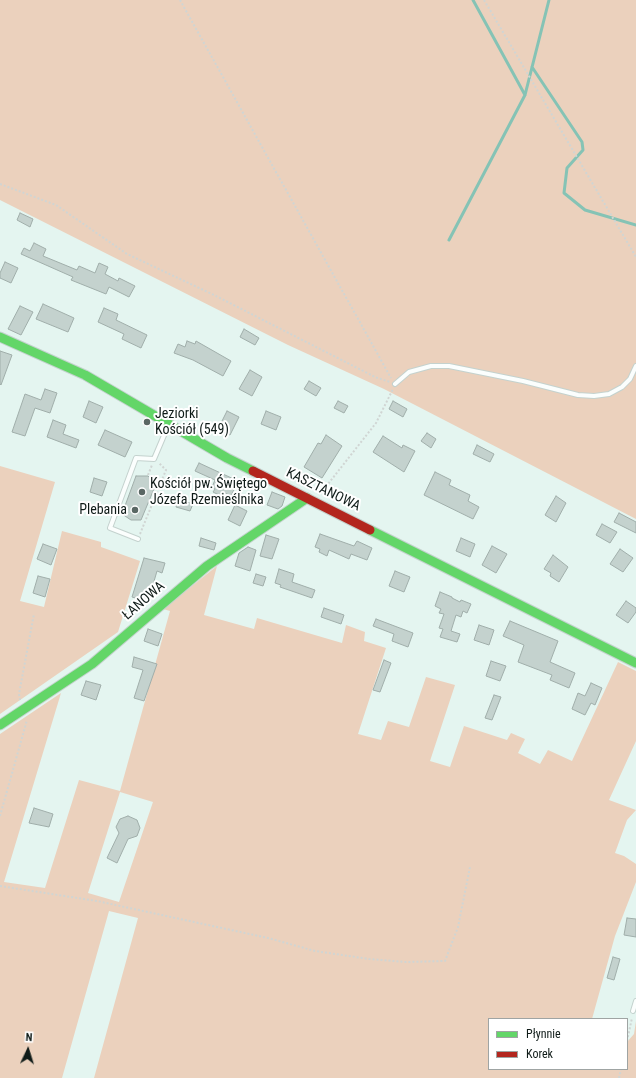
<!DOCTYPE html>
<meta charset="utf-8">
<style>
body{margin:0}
#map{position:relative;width:636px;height:1078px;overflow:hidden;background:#e4f5f0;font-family:"Roboto Condensed",sans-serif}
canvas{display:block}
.legend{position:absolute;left:488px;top:1018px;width:140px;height:52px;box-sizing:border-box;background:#fff;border:1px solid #9fa4a3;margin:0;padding:5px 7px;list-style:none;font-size:12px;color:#0f1b18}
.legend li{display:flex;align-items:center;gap:8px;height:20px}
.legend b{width:20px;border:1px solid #9fa4a3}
.north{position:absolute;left:8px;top:1030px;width:40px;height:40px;-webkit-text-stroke:3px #fff;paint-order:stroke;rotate:4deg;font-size:11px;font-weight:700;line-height:16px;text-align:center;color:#0f1b18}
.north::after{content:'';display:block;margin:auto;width:14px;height:18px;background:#0f1b18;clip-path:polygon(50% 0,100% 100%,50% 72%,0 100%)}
</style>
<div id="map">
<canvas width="636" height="1078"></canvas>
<ul class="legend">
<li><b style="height:5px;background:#63d668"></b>Płynnie</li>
<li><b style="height:5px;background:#b3261e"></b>Korek</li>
</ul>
<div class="north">N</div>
</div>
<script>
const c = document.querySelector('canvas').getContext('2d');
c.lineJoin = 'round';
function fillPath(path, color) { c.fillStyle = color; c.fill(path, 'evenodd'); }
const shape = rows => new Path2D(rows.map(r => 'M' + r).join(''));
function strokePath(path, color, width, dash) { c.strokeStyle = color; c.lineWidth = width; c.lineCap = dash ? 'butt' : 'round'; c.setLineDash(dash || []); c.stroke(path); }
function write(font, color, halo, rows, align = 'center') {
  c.font = font + ' "Roboto Condensed",sans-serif'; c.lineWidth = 4; c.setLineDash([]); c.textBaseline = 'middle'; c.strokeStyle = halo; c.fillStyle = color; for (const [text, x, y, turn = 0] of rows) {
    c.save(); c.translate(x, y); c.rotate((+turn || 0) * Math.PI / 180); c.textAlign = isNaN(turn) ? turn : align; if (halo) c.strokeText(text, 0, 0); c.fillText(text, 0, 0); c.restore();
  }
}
fillPath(shape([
 [0,0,636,0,636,519,384,389,288,345,0,200],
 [0,466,55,482,20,601,44,607,62,531,101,542,101,547,140,561,118,632,0,714],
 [217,566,204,615,254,629,257,618,342,643,346,625,365,632,364,641,386,648,358,734,381,740,388,721,409,727,426,677,455,685,430,761,450,767,464,726,507,740,511,733,525,739,518,753,540,764,548,750,572,761,618,662,636,671,636,741,609,800,636,810,627,820,615,853,624,856,636,864,636,882,615,936,592,1019,489,1019,489,1069,627,1069,627,1042,634,1034,636,1021,636,1078,94,1078,138,918,109,911,62,1078,0,1078,0,734,61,693,4,882,45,888,79,780,120,791,170,611,163,609],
 [120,792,153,802,119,902,88,893]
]), '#ebd1bd');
strokePath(shape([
 [473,0,525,95],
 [532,67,582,142,583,150,567,168,564,193,585,210,636,225],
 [449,240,525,95,549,0]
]), '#85c3b5', 3);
const building = shape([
 [20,213,33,219,30,227,17,220,20,213],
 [34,243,46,249,43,256,77,270,79,266,95,273,99,263,108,267,105,274,118,281,119,278,135,286,129,297,109,287,106,294,71,280,73,277,21,254,24,248,30,251,34,243],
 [5,262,18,268,11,283,0,278,0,273,5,262],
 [43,304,74,318,68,332,36,319,43,304],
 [20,306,33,312,21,335,8,329,20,306],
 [104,308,118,314,116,320,147,335,141,348,122,339,124,334,98,322,104,308],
 [244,329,259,338,255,345,240,337,244,329],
 [187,341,195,344,196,341,231,361,223,376,193,360,174,353,178,344,185,347,187,341],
 [0,351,12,355,1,385,0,384,0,351],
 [250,370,262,377,252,396,239,389,250,370],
 [309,381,321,388,316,396,304,389,309,381],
 [45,389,57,393,50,413,35,408,25,436,12,432,25,394,41,400,45,389],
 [89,401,103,407,96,423,83,417,89,401],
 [338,401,348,406,344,413,334,408,338,401],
 [393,401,407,409,403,417,389,409,393,401],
 [227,411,239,417,230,435,218,429,227,411],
 [266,411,281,417,276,430,261,424,266,411],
 [53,420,66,425,63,434,79,440,76,448,47,437,53,420],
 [105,430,132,442,125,457,98,445,105,430],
 [427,433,436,439,431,448,421,441,427,433],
 [326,435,342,446,322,478,304,467,318,443,321,444,326,435],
 [383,436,402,448,403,445,415,451,404,472,373,452,383,436],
 [477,445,494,454,490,462,473,454,477,445],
 [199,463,238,481,231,496,223,492,221,496,213,492,215,489,212,487,215,480,195,471,199,463],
 [435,472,451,480,449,485,470,495,468,501,479,507,473,519,424,495,435,472],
 [136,476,148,476,156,484,141,520,131,520,122,514,136,476],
 [94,478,107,482,102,496,90,492,94,478],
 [272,492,285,497,282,506,278,509,267,505,272,492],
 [556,496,566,503,556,522,545,515,556,496],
 [178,499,193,504,190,511,176,507,178,499],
 [235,505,247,511,240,526,228,520,235,505],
 [619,513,636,522,636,533,614,522,619,513],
 [602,524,617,532,610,543,596,535,602,524],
 [320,534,354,546,357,541,372,548,367,560,351,554,349,559,329,550,327,556,319,552,320,549,315,547,320,534],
 [266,535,279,539,272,559,260,556,266,535],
 [201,538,216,543,214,550,199,546,201,538],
 [461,538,475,544,470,557,456,551,461,538],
 [43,544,57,549,51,565,37,559,43,544],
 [492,546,507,554,496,573,482,565,492,546],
 [248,547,256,550,250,571,235,566,239,553,248,547],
 [620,549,633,558,623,572,610,564,620,549],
 [553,555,568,567,559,582,550,576,551,573,544,569,553,555],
 [144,558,165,563,162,573,157,571,148,602,132,597,144,558],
 [279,569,294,574,292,582,315,590,312,598,280,587,281,585,275,583,279,569],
 [395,571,410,577,404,592,389,586,395,571],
 [256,574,266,577,263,586,253,583,256,574],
 [38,576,50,579,45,597,33,593,38,576],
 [440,592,452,597,452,598,460,602,461,600,471,604,467,613,463,611,461,617,456,615,451,631,460,634,457,642,440,637,443,629,439,628,444,614,439,613,441,609,435,606,440,592],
 [626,601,636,608,636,612,628,623,616,615,626,601],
 [324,608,344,615,341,624,321,617,324,608],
 [376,619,413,633,408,647,392,641,394,634,373,626,376,619],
 [510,621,558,641,550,662,575,673,569,688,550,680,552,675,518,662,524,645,503,636,510,621],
 [479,625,494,630,489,645,474,640,479,625],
 [148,629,162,634,158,646,144,641,148,629],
 [134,657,157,664,144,701,134,698,143,670,132,667,134,657],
 [384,660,391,663,380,692,373,690,384,660],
 [491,661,506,666,500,681,486,676,491,661],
 [86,681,101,685,96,700,81,695,86,681],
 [591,683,602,688,595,705,591,703,585,715,572,709,578,693,585,696,591,683],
 [494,695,501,697,492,720,485,718,494,695],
 [34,808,53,814,49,827,29,823,34,808],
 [128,816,137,820,140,828,137,836,128,839,117,863,107,858,119,833,116,827,120,819,128,816],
 [627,918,636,919,636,937,624,935,627,918],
 [613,957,620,959,614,980,607,978,613,957]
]);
fillPath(building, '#c4d2ce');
strokePath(building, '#a0aeaa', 1);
const lane = shape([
 [395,384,409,372,431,366,449,366,523,381,578,395,594,396,609,394,622,387,630,379,636,366],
 [138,539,110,528,136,458,154,459,168,426],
 [633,1011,636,1001]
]);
const fast = shape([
 [0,337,85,375,227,458,253,471],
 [370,530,636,663],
 [0,725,92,664,207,566,307,498]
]);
const jam = shape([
 [253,471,370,530]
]);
strokePath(lane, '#c4d2ce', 6);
strokePath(fast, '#c4d2ce', 11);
strokePath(jam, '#c4d2ce', 11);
strokePath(shape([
 [180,0,391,378],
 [484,0,636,257],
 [0,184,56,205,127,254,214,295,375,377,390,382],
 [148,475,152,465],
 [321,493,376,423,393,389],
 [140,534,166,470,159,463],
 [20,700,19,694,34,614],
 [0,816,27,720],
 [0,886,97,901,268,938,315,951,369,959,406,962,445,961,458,927,470,867],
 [627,1041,632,1018],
 [619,1078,621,1069]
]), '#d0d5d3', 2, [2, 2]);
strokePath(lane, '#fbfefd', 4);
strokePath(fast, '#63d668', 9);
strokePath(jam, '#b3261e', 9);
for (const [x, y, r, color] of [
 [147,422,4,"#5a6764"],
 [142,492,4,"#5a6764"],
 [135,510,4,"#5a6764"]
]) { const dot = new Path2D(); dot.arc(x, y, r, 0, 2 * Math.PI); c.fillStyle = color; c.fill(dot); strokePath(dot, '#fff', 1.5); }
write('14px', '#0f1b18', '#fff', [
 ["Jeziorki",155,414],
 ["Kościół (549)",155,430],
 ["Kościół pw. Świętego",150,484],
 ["Józefa Rzemieślnika",150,500],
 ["Plebania",127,510,"right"]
], 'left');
write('14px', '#0f1b18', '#fff', [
 ["KASZTANOWA",323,490,26],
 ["ŁANOWA",144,601,-41]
]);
</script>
